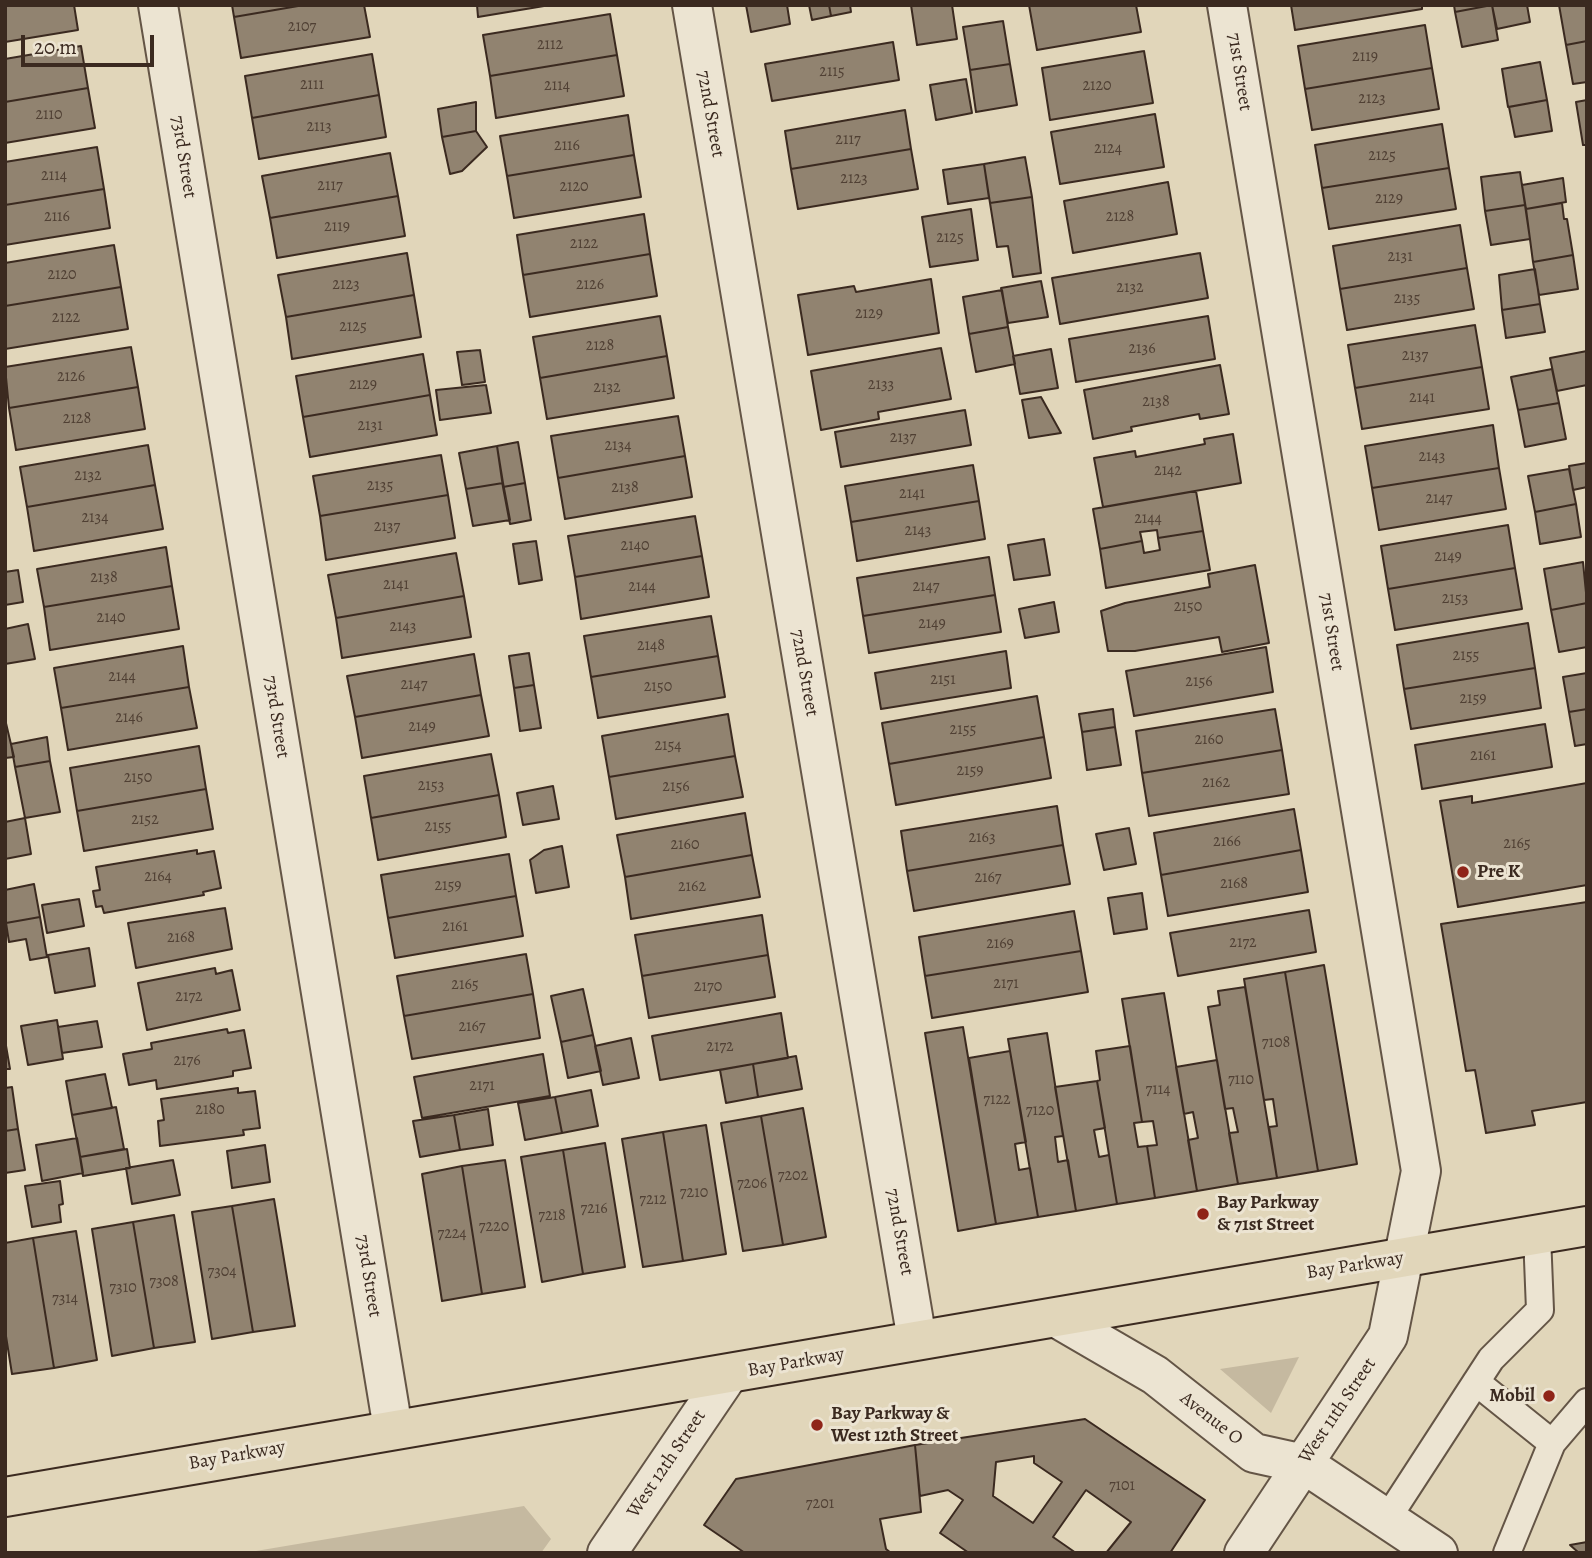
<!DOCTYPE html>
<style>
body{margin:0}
#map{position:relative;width:1592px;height:1558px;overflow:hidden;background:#e1d6ba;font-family:Alegreya,serif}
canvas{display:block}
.frame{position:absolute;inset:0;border:7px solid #3b2a20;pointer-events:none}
.scale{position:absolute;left:21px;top:35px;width:133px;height:32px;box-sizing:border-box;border:4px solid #3b2a20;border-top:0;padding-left:9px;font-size:21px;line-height:24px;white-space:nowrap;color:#3b2a20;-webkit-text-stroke:5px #ece4d2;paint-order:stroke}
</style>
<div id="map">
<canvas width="1592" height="1558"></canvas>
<div class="frame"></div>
<div class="scale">20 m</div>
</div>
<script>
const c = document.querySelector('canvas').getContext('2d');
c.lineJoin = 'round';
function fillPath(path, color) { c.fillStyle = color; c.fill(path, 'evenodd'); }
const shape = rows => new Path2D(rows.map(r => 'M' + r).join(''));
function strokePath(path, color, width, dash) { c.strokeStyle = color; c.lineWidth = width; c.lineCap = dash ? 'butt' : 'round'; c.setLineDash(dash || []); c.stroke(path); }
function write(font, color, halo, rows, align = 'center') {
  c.font = font + ' Alegreya,serif'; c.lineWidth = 6; c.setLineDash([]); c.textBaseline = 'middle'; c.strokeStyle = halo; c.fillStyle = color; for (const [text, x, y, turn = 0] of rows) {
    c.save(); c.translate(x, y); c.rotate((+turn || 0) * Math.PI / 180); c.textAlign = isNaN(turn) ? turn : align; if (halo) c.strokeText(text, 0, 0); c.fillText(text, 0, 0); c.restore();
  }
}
fillPath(shape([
 [1299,1357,1271,1413,1220,1369],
 [524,1506,551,1539,541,1553,244,1553]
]), '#c5b9a0');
const building = shape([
 [5,5,74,5,78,30,5,42,5,5],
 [232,5,304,5,234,17,232,5],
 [304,5,364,5,370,37,241,58,234,17,304,5],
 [477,5,550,5,478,17,477,5],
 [746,5,787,5,790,24,751,32,746,5],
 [809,5,829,5,831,16,812,20,809,5],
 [829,5,850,5,851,12,831,16,829,5],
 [911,5,952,5,957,39,917,45,911,5],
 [1029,5,1136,5,1141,32,1037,50,1029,5],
 [1291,5,1422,5,1422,9,1295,30,1291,5],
 [1454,5,1492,5,1455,12,1454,5],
 [1492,5,1498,40,1462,47,1455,12,1492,5],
 [1492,5,1527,5,1530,22,1497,29,1492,5],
 [1559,5,1587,5,1587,41,1566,45,1559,5],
 [610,14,617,55,490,76,483,35,610,14],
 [1003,21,1010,64,970,70,963,27,1003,21],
 [1425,25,1432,68,1305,89,1298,46,1425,25],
 [1587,41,1587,82,1573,84,1566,45,1587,41],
 [893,42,899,80,772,101,765,64,893,42],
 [81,46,88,88,5,102,5,59,81,46],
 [1144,51,1153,103,1050,120,1042,68,1144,51],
 [372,54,379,95,252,118,245,76,372,54],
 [617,55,624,96,496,118,490,76,617,55],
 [1540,62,1547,100,1508,107,1502,69,1540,62],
 [1010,64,1017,105,976,112,970,70,1010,64],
 [1432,68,1439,109,1312,130,1305,89,1432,68],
 [966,79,972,113,936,120,930,85,966,79],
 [88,88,95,128,5,143,5,102,88,88],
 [379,95,386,137,259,159,252,118,379,95],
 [1547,100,1552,131,1515,137,1509,107,1547,100],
 [1587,100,1587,145,1583,145,1576,102,1587,100],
 [476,102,476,131,442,137,438,109,476,102],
 [905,110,911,149,791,169,785,131,905,110],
 [1155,114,1164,167,1060,184,1051,132,1155,114],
 [628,115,634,155,507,176,500,136,628,115],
 [1442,124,1449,168,1322,188,1315,145,1442,124],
 [476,131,487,147,462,171,450,174,442,137,476,131],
 [97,147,104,189,5,205,5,162,97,147],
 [911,149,918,189,798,209,791,169,911,149],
 [390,153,398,196,270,218,262,176,390,153],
 [634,155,641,197,514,218,507,176,634,155],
 [1025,157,1032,197,990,203,984,164,1025,157],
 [984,164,989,198,948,204,943,170,984,164],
 [1449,168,1456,209,1329,229,1322,188,1449,168],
 [1520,172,1525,205,1485,211,1481,177,1520,172],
 [1563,178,1566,202,1526,209,1522,185,1563,178],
 [1168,182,1177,234,1073,253,1064,201,1168,182],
 [104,189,110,228,5,245,5,205,104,189],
 [398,196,405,236,277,258,270,218,398,196],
 [1032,197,1041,273,1013,277,1008,246,997,247,990,203,1032,197],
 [1562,203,1564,219,1567,219,1573,255,1533,262,1526,209,1562,203],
 [1525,205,1530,239,1491,245,1485,211,1525,205],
 [971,209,978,260,930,267,922,217,971,209],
 [644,214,650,254,523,275,517,235,644,214],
 [1460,225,1467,268,1340,289,1333,246,1460,225],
 [114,245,121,287,5,306,5,263,114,245],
 [407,253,414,295,286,317,278,275,407,253],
 [1200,253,1208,298,1060,324,1052,278,1200,253],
 [650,254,657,296,530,317,523,275,650,254],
 [1573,255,1578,289,1539,295,1533,262,1573,255],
 [1467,268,1474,309,1347,330,1340,289,1467,268],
 [1535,269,1540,304,1502,310,1499,275,1535,269],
 [931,279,939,333,808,355,798,295,854,286,856,292,931,279],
 [1041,281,1048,317,1008,323,1001,288,1041,281],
 [121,287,128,329,5,349,5,306,121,287],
 [1002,290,1008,327,969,334,963,297,1002,290],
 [414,295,421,337,292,359,286,317,414,295],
 [1540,304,1545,332,1506,338,1502,310,1540,304],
 [660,316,667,356,540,378,533,337,660,316],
 [1208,316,1215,359,1076,382,1069,339,1208,316],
 [1475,325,1482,367,1355,388,1348,345,1475,325],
 [1008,327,1015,364,976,372,969,334,1008,327],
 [131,347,138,387,9,408,5,367,131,347],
 [941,348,951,399,878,412,879,419,821,430,811,371,941,348],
 [1051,349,1058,388,1020,394,1013,356,1051,349],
 [480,350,485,382,462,385,457,352,480,350],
 [1587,351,1587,385,1557,391,1550,358,1587,351],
 [423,354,430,395,303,417,296,376,423,354],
 [667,356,674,398,547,419,540,378,667,356],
 [1220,365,1229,414,1200,419,1199,414,1131,427,1132,431,1093,439,1084,390,1220,365],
 [1482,367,1489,409,1362,429,1355,388,1482,367],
 [1552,369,1559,403,1518,410,1511,377,1552,369],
 [486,385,491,413,440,420,436,390,486,385],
 [138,387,145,429,16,450,9,408,138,387],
 [430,395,437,435,310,457,303,417,430,395],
 [1041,397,1061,433,1029,438,1022,400,1041,397],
 [1559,403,1566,439,1525,447,1518,410,1559,403],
 [965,410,971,445,841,467,835,432,965,410],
 [678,416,685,456,558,478,551,436,678,416],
 [1493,425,1499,468,1372,488,1365,446,1493,425],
 [1233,434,1241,483,1103,507,1094,458,1135,451,1136,457,1205,444,1204,439,1233,434],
 [518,442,525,483,503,487,497,446,518,442],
 [148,445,155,485,27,507,20,467,148,445],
 [497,446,503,483,466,489,459,453,497,446],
 [441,455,448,495,320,516,313,476,441,455],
 [685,456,692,497,565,519,558,478,685,456],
 [1587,463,1587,487,1573,490,1569,466,1587,463],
 [973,465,979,501,851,522,845,486,973,465],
 [1499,468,1506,509,1379,530,1372,488,1499,468],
 [1569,469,1576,504,1535,512,1528,476,1569,469],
 [503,483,510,520,473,526,466,489,503,483],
 [525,483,531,520,510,524,503,487,525,483],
 [155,485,163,529,34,551,27,507,155,485],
 [1196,491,1203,531,1158,538,1157,530,1140,532,1142,541,1100,549,1093,509,1196,491],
 [448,495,455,538,326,560,320,516,448,495],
 [979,501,985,539,857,561,851,522,979,501],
 [1576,504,1581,537,1540,544,1535,512,1576,504],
 [695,516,702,556,575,577,568,536,695,516],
 [1508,525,1515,568,1388,589,1381,546,1508,525],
 [1203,531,1210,570,1106,588,1100,549,1142,541,1144,553,1160,550,1158,538,1203,531],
 [1044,539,1050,575,1014,580,1008,545,1044,539],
 [536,541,542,580,519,584,513,544,536,541],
 [166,547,172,586,44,607,37,569,166,547],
 [456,553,464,596,336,618,328,575,456,553],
 [702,556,709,597,581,619,575,577,702,556],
 [989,557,995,595,863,616,857,578,989,557],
 [1583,562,1587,603,1551,610,1544,569,1583,562],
 [1255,565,1269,643,1222,652,1219,637,1135,651,1108,651,1101,611,1125,603,1210,587,1208,574,1255,565],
 [1515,568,1522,609,1395,630,1388,589,1515,568],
 [18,570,23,602,5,605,5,572,18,570],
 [172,586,179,629,50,650,44,607,172,586],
 [995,595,1001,632,869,653,863,616,995,595],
 [464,596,471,637,342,658,336,618,464,596],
 [1054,602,1059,632,1025,638,1019,609,1054,602],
 [1587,603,1587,647,1559,652,1551,610,1587,603],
 [711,616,718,656,591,677,584,636,711,616],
 [1528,623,1535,668,1404,689,1397,645,1528,623],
 [28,624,35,659,5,664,5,629,28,624],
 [183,646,189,687,61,708,54,668,183,646],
 [1266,647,1273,692,1134,716,1126,671,1266,647],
 [1006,651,1011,688,881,709,875,673,1006,651],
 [529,653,534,685,514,688,509,656,529,653],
 [474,654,481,695,355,717,347,676,474,654],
 [718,656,725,697,598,718,591,677,718,656],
 [1535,668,1541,708,1411,729,1404,689,1535,668],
 [1587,673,1587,709,1569,712,1563,677,1587,673],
 [534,685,541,728,520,731,514,688,534,685],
 [189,687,197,728,68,750,61,708,189,687],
 [481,695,489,736,362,758,355,717,481,695],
 [1037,696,1044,737,889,764,882,723,1037,696],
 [1113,709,1115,727,1082,732,1079,714,1113,709],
 [1275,709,1282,750,1142,773,1136,731,1275,709],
 [1587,709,1587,744,1575,746,1569,712,1587,709],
 [728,714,735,756,609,777,602,736,728,714],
 [5,719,14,757,5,758,5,719],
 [1545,724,1552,767,1422,789,1415,745,1545,724],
 [1115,727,1121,765,1087,770,1082,732,1115,727],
 [47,737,50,761,15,767,11,744,47,737],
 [1044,737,1051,778,896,805,889,764,1044,737],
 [199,746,206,789,77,811,70,768,199,746],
 [1282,750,1289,794,1149,816,1142,773,1282,750],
 [491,754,499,795,371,818,364,776,491,754],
 [735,756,743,797,616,819,609,777,735,756],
 [50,761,60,812,25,818,15,767,50,761],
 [1587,783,1587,885,1458,907,1440,801,1472,796,1472,803,1587,783],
 [553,786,559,819,523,825,517,793,553,786],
 [206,789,213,829,84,851,77,811,206,789],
 [499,795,506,837,378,860,371,818,499,795],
 [1057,806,1063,845,907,871,901,831,1057,806],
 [1294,809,1301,850,1161,875,1154,833,1294,809],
 [745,813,752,855,625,877,617,835,745,813],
 [25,818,31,854,5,859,5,822,25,818],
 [1129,828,1136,864,1104,870,1096,834,1129,828],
 [1063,845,1070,884,914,911,907,871,1063,845],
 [562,846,569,887,536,893,530,860,544,850,562,846],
 [197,850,197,854,214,851,221,888,203,892,204,895,104,913,102,906,96,907,93,891,100,890,96,867,197,850],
 [1301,850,1308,892,1168,916,1161,875,1301,850],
 [509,854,516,896,388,918,381,875,509,854],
 [752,855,760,897,631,919,625,877,752,855],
 [34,884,40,917,6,923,5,890,34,884],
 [1142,893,1147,929,1114,934,1108,898,1142,893],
 [516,896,523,936,395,958,388,918,516,896],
 [79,899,84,926,47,933,42,905,79,899],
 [1587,902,1587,1102,1532,1111,1535,1125,1486,1133,1475,1070,1466,1071,1441,924,1587,902],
 [225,908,232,949,136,968,128,923,225,908],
 [1309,910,1316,952,1178,976,1170,933,1309,910],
 [1074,911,1081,951,925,976,919,937,1074,911],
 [762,915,768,955,642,976,635,935,762,915],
 [40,917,47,957,30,960,26,939,9,942,6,923,40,917],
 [89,948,95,986,55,993,48,955,89,948],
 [1081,951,1088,992,932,1018,925,976,1081,951],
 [526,954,533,994,404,1016,397,976,526,954],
 [768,955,775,997,649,1018,642,976,768,955],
 [1324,965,1357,1164,1318,1171,1285,972,1324,965],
 [215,968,216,974,232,970,240,1010,147,1030,138,983,215,968],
 [1285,972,1318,1171,1277,1178,1269,1127,1277,1126,1273,1099,1264,1100,1244,979,1285,972],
 [1245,987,1277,1178,1238,1184,1229,1133,1238,1132,1233,1108,1225,1109,1208,1007,1220,1005,1218,991,1245,987],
 [583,989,593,1035,561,1042,551,996,583,989],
 [1164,993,1197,1191,1155,1198,1147,1146,1157,1145,1153,1121,1142,1122,1122,999,1164,993],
 [533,994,540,1038,412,1059,404,1016,533,994],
 [781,1013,788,1058,660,1080,652,1036,781,1013],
 [57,1020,63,1059,28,1065,21,1026,57,1020],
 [97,1021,102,1047,62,1053,58,1027,97,1021],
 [963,1027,996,1224,958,1231,925,1033,963,1027],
 [227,1029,228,1033,244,1030,251,1068,233,1071,233,1076,157,1089,156,1080,129,1085,123,1054,152,1049,151,1043,227,1029],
 [1047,1033,1063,1136,1055,1137,1058,1162,1068,1160,1076,1211,1038,1217,1008,1039,1047,1033],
 [593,1035,601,1071,568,1078,561,1042,593,1035],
 [631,1038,639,1078,603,1085,595,1046,631,1038],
 [5,1040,10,1069,5,1069,5,1040],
 [1130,1046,1142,1122,1134,1123,1138,1147,1147,1146,1155,1198,1117,1204,1097,1081,1100,1080,1096,1051,1130,1046],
 [1010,1051,1026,1142,1015,1144,1019,1170,1030,1168,1038,1217,996,1224,969,1058,1010,1051],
 [543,1054,550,1096,422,1118,414,1077,543,1054],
 [796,1056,802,1089,758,1097,753,1064,796,1056],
 [1217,1060,1238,1184,1197,1191,1188,1140,1198,1138,1193,1112,1184,1114,1176,1067,1217,1060],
 [753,1064,758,1097,726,1103,720,1070,753,1064],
 [105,1074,112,1108,72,1115,66,1081,105,1074],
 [1097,1081,1105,1128,1094,1130,1099,1157,1109,1155,1117,1204,1076,1211,1055,1087,1097,1081],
 [12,1087,18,1129,5,1131,5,1088,12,1087],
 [238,1088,238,1093,255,1091,260,1128,243,1130,244,1135,160,1146,158,1121,164,1120,161,1099,238,1088],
 [591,1090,598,1126,562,1133,555,1097,591,1090],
 [555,1097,562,1133,525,1140,518,1103,555,1097],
 [116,1107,124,1149,80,1157,72,1115,116,1107],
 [803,1108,826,1237,783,1245,761,1116,803,1108],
 [488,1109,493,1145,460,1150,454,1115,488,1109],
 [454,1115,460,1150,420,1157,413,1121,454,1115],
 [761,1116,783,1245,743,1251,721,1123,761,1116],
 [706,1125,726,1254,683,1261,663,1132,706,1125],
 [18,1129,25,1170,5,1173,5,1131,18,1129],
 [663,1132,683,1261,643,1267,622,1139,663,1132],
 [77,1138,83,1173,42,1181,36,1145,77,1138],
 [605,1143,625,1267,583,1274,563,1150,605,1143],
 [265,1145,270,1182,232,1188,227,1151,265,1145],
 [127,1149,130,1168,83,1176,80,1157,127,1149],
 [563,1150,583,1274,542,1282,521,1157,563,1150],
 [173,1160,180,1195,132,1204,126,1168,173,1160],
 [505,1160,525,1287,482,1294,462,1166,505,1160],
 [462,1166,482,1294,442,1301,422,1174,462,1166],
 [60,1181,63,1204,59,1205,61,1222,32,1227,25,1186,60,1181],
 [274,1199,295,1326,253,1332,232,1206,274,1199],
 [232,1206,253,1332,212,1339,192,1212,232,1206],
 [174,1215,195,1342,154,1348,133,1222,174,1215],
 [133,1222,154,1348,112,1356,92,1229,133,1222],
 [76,1231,97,1360,54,1368,33,1238,76,1231],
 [33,1238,54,1368,12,1374,5,1330,5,1243,33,1238],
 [1085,1419,1205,1500,1170,1553,1106,1553,1131,1522,1086,1490,1053,1537,1076,1553,969,1553,940,1533,963,1500,948,1490,920,1496,915,1445,1085,1419],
 [1034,1456,1034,1463,1062,1482,1033,1523,993,1496,996,1462,1034,1456],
 [915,1445,921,1512,880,1519,886,1549,891,1553,745,1553,704,1525,736,1479,915,1445],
 [1587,1542,1587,1553,1579,1553,1570,1545,1587,1542]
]);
fillPath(building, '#918370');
strokePath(building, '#3b2a20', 2);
const lane = shape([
 [1476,1382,1552,1443,1507,1553],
 [1552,1443,1587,1402],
 [1387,1519,1491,1359,1540,1310,1537,1235]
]);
const street = shape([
 [158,5,393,1429],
 [692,5,917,1340],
 [1227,5,1421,1171,1388,1336,1244,1553],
 [1057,1318,1155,1375,1254,1453,1304,1464,1438,1553],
 [607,1553,728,1375]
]);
const primary = shape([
 [5,1497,1587,1226]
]);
strokePath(lane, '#645546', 30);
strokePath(street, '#645546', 42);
strokePath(primary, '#3b2a20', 42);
strokePath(lane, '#ece4d2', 26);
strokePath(street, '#ece4d2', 38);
strokePath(primary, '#e1d6ba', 38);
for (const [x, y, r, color] of [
 [1463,872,7,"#8f2418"],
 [1203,1214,7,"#8f2418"],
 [1549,1396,7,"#8f2418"],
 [817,1425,7,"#8f2418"]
]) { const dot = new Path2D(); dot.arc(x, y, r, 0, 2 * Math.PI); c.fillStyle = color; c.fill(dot); strokePath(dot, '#ece4d2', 2.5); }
write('16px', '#504034', null, [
 ["2107",302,27],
 ["2112",550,45],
 ["2119",1365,57],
 ["2115",832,72],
 ["2111",312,85],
 ["2114",557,86],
 ["2120",1097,86],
 ["2123",1372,99],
 ["2110",49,115],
 ["2113",319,127],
 ["2117",848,140],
 ["2116",567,146],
 ["2124",1108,149],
 ["2125",1382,156],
 ["2114",54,176],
 ["2123",854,179],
 ["2117",330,186],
 ["2120",574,187],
 ["2129",1389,199],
 ["2116",57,217],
 ["2128",1120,217],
 ["2119",337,227],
 ["2125",950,238],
 ["2122",584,244],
 ["2131",1400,257],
 ["2120",62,275],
 ["2123",346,285],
 ["2126",590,285],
 ["2132",1130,288],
 ["2135",1407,299],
 ["2129",869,314],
 ["2122",66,318],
 ["2125",353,327],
 ["2128",600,346],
 ["2136",1142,349],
 ["2137",1415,356],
 ["2126",71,377],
 ["2129",363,385],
 ["2133",881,385],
 ["2132",607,388],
 ["2141",1422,398],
 ["2138",1156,402],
 ["2128",77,419],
 ["2131",370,426],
 ["2137",903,438],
 ["2134",618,446],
 ["2143",1432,457],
 ["2142",1168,471],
 ["2132",88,476],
 ["2135",380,486],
 ["2138",625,488],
 ["2141",912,494],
 ["2147",1439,499],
 ["2134",95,518],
 ["2144",1148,519],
 ["2137",387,527],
 ["2143",918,531],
 ["2140",635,546],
 ["2149",1448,557],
 ["2138",104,578],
 ["2141",396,585],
 ["2144",642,587],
 ["2147",926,587],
 ["2153",1455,599],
 ["2150",1188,607],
 ["2140",111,618],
 ["2149",932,624],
 ["2143",403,627],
 ["2148",651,646],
 ["2155",1466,656],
 ["2144",122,677],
 ["2151",943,680],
 ["2156",1199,682],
 ["2147",414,685],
 ["2150",658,687],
 ["2159",1473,699],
 ["2146",129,718],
 ["2149",422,727],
 ["2155",963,730],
 ["2160",1209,740],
 ["2154",668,746],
 ["2161",1483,756],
 ["2159",970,771],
 ["2150",138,778],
 ["2162",1216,783],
 ["2153",431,786],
 ["2156",676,787],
 ["2152",145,820],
 ["2155",438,827],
 ["2163",982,838],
 ["2166",1227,842],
 ["2165",1517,844],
 ["2160",685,845],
 ["2164",158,877],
 ["2167",988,878],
 ["2168",1234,884],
 ["2159",448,886],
 ["2162",692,887],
 ["2161",455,927],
 ["2168",181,938],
 ["2172",1243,943],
 ["2169",1000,944],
 ["2171",1006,984],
 ["2165",465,985],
 ["2170",708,987],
 ["2172",189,997],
 ["2167",472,1027],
 ["7108",1276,1043],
 ["2172",720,1047],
 ["2176",187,1061],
 ["7110",1241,1080],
 ["2171",482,1086],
 ["7114",1158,1090],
 ["7122",997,1100],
 ["2180",210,1110],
 ["7120",1040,1111],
 ["7202",793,1176],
 ["7206",752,1184],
 ["7210",694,1193],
 ["7212",653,1200],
 ["7216",594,1209],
 ["7218",552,1216],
 ["7220",494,1227],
 ["7224",452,1234],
 ["7304",222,1272],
 ["7308",164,1282],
 ["7310",123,1288],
 ["7314",65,1299],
 ["7101",1122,1486],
 ["7201",820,1504]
]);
write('19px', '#3b2a20', '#ece4d2', [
 ["71st Street",1239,72,81],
 ["72nd Street",710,114,80],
 ["73rd Street",183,157,81],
 ["71st Street",1331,632,81],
 ["72nd Street",804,673,80],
 ["73rd Street",276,717,81],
 ["72nd Street",899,1232,80],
 ["Bay Parkway",1355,1266,-9],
 ["73rd Street",368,1276,81],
 ["Bay Parkway",796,1363,-10],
 ["West 11th Street",1338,1411,-56],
 ["Avenue O",1211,1419,38],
 ["Bay Parkway",237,1456,-10],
 ["West 12th Street",667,1464,-56]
]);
write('bold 19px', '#3b2a20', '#ece4d2', [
 ["Pre K",1477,872],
 ["Bay Parkway",1217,1203],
 ["& 71st Street",1217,1225],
 ["Mobil",1535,1396,"right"],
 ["Bay Parkway &",831,1414],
 ["West 12th Street",831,1436]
], 'left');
</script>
